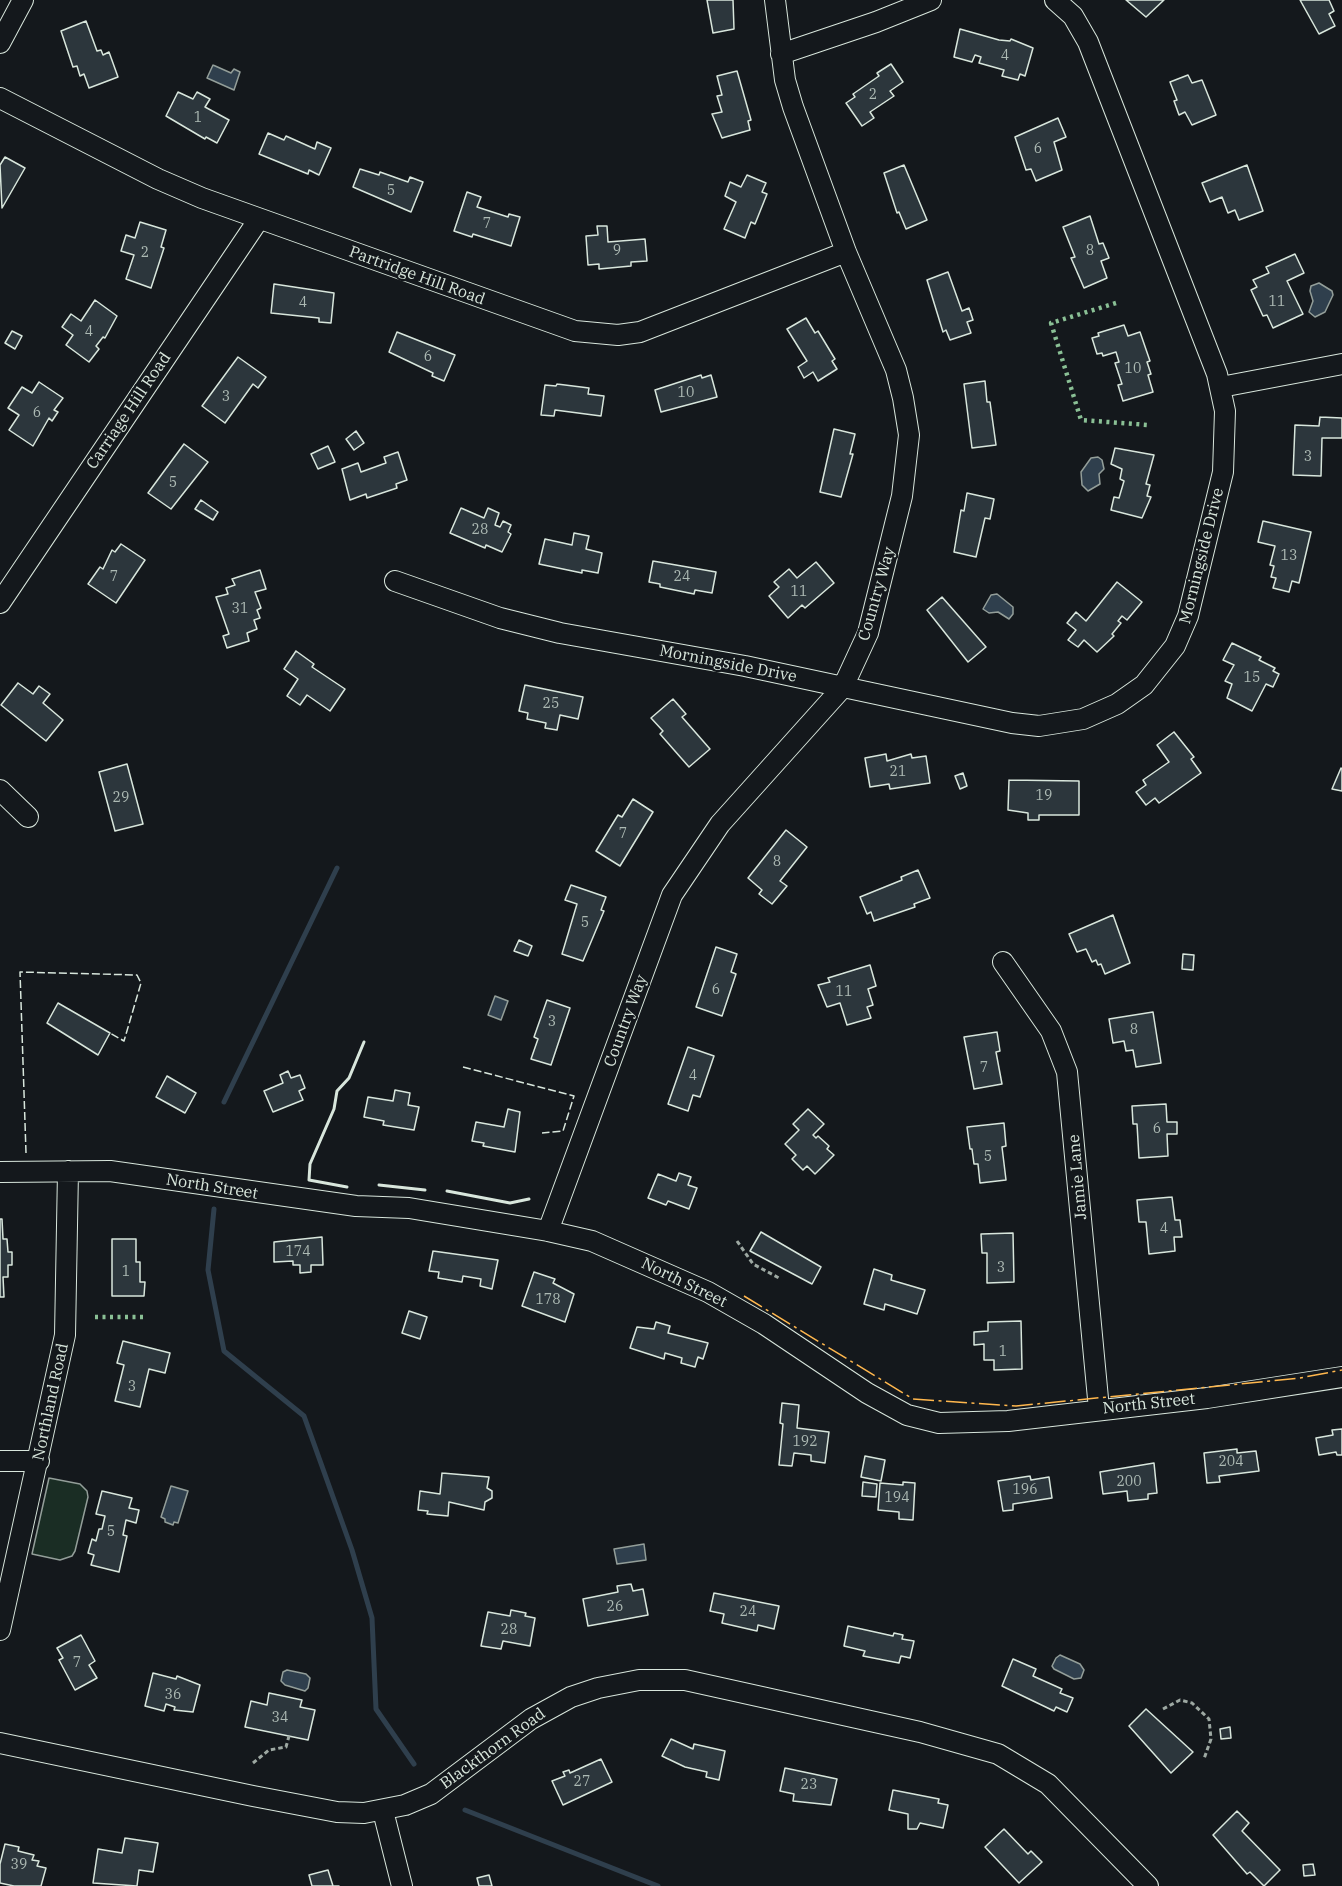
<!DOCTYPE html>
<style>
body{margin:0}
canvas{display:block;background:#14181c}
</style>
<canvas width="1342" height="1886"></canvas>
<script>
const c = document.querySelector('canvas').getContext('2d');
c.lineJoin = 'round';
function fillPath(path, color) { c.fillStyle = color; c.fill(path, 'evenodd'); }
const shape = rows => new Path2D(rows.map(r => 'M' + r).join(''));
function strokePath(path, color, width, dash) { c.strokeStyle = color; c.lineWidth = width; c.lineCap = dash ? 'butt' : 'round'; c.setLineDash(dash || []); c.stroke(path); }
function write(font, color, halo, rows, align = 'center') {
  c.font = font + ' "IBM Plex Serif",serif'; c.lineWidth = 4.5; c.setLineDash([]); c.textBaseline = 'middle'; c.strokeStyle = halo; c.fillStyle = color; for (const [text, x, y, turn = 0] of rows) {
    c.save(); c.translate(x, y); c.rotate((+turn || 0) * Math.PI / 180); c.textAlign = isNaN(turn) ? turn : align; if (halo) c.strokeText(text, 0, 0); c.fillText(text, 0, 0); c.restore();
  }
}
const green = shape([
 [49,1478,80,1484,87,1491,88,1497,75,1551,72,1556,60,1560,32,1554,49,1478]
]);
fillPath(green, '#1a2d24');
strokePath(green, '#939e99', 1.5);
const water = shape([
 [213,65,231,73,234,69,240,72,234,90,207,78,213,65],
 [1319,283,1332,291,1333,295,1325,312,1315,317,1309,312,1313,301,1310,291,1311,286,1319,283],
 [1098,457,1102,460,1104,469,1099,474,1100,484,1088,491,1082,485,1081,472,1091,458,1098,457],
 [997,594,1013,607,1013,614,1009,619,998,612,989,613,983,609,991,595,997,594],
 [495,996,508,1001,501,1020,488,1015,495,996],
 [171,1486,188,1491,178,1523,174,1522,173,1525,165,1522,165,1519,161,1517,171,1486],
 [644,1544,646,1560,617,1564,614,1549,644,1544],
 [1060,1655,1080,1664,1084,1670,1081,1678,1074,1679,1054,1669,1052,1666,1056,1658,1060,1655],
 [287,1670,306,1674,310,1678,308,1688,305,1691,285,1685,281,1681,283,1672,287,1670]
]);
fillPath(water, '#2f3f4d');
strokePath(water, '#939e99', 1.5);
strokePath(shape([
 [224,1102,337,868],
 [214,1209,208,1270,224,1351,304,1416,352,1550,372,1618,376,1709,414,1764],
 [465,1810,658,1886]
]), '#2f3f4d', 5);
const building = shape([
 [707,0,733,0,734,29,713,33,707,0],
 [1126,0,1164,0,1146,17,1126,0],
 [1300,0,1329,0,1334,11,1329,14,1335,26,1319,34,1300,0],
 [86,21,97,51,101,50,103,55,109,52,118,77,89,88,84,74,80,76,77,66,73,67,61,31,86,21],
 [960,29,999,40,1010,41,1011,39,1033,48,1025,76,1020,74,1018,80,1002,76,1004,70,979,63,981,57,975,55,972,62,954,57,960,29],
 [891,64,903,82,890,91,894,96,870,112,874,118,862,126,846,103,855,97,853,94,879,76,877,73,891,64],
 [737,71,751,120,748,121,750,130,722,138,712,114,722,112,717,96,722,95,717,76,737,71],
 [1188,75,1192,83,1202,80,1216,115,1192,125,1185,112,1179,115,1174,101,1177,100,1170,82,1188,75],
 [178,92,193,99,197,92,210,99,205,107,229,120,217,143,206,137,205,139,166,116,178,92],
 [1058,118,1066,137,1054,142,1062,170,1036,181,1031,169,1026,170,1015,137,1058,118],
 [268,133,284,140,286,136,315,149,317,142,331,148,319,175,309,170,308,174,259,154,268,133],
 [5,157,25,168,2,208,0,165,5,157],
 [904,165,927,220,906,229,899,212,897,213,884,173,904,165],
 [1247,165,1263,211,1239,220,1235,210,1228,213,1222,197,1210,202,1202,183,1247,165],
 [360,169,379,175,380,172,408,182,410,177,423,182,411,212,353,187,360,169],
 [747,175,766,183,762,192,767,194,755,224,751,222,745,238,724,229,736,202,725,196,730,182,741,187,747,175],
 [467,192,481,197,477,207,508,217,509,214,520,217,511,246,473,234,472,237,454,231,467,192],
 [1090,216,1099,244,1103,243,1109,258,1101,261,1107,278,1084,288,1071,258,1075,257,1063,227,1090,216],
 [140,222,166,230,161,247,164,248,151,288,126,279,134,255,121,251,126,235,135,238,140,222],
 [597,226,607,226,608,242,645,239,647,261,631,262,631,266,599,269,599,264,588,265,586,236,598,235,597,226],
 [1295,254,1304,273,1287,281,1303,314,1273,328,1267,315,1263,316,1251,290,1257,287,1253,280,1269,273,1266,267,1295,254],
 [948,272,962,311,969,308,973,320,967,322,971,333,950,340,946,330,943,332,927,280,948,272],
 [274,284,334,293,331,323,319,322,319,318,271,313,274,284],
 [95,300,117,316,105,338,103,337,96,346,99,349,89,362,66,345,73,335,62,327,71,314,81,321,95,300],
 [806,318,815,333,818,331,835,359,832,361,837,369,818,381,813,372,804,378,798,367,807,361,787,329,806,318],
 [1124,325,1128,336,1140,332,1150,361,1147,362,1151,374,1148,375,1153,392,1123,401,1118,385,1122,384,1115,363,1119,362,1116,352,1103,356,1102,353,1097,354,1092,338,1099,336,1098,333,1124,325],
 [12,331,22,336,15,349,5,343,12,331],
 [397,332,455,355,444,381,432,376,433,373,389,352,397,332],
 [238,357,266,377,258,388,253,384,225,423,202,406,238,357],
 [701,375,702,378,711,375,717,397,661,412,655,390,701,375],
 [985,381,987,402,990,402,996,445,972,448,964,384,985,381],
 [39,382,63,398,54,410,58,412,52,421,49,418,33,446,9,430,19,415,8,408,22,387,32,393,39,382],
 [557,384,589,388,588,394,604,396,601,416,555,410,554,416,541,415,545,385,556,386,557,384],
 [1320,417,1342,418,1342,438,1322,438,1321,476,1293,475,1295,425,1319,426,1320,417],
 [834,429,855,434,850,454,853,454,841,497,820,492,834,429],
 [356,431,364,443,354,450,346,439,356,431],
 [184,444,208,462,171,509,148,493,184,444],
 [328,446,335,462,318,469,311,454,328,446],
 [1115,448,1154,455,1146,484,1150,485,1147,496,1151,497,1142,518,1111,510,1114,497,1119,498,1124,481,1120,479,1122,469,1111,464,1115,448],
 [398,452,407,480,396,484,397,488,367,498,366,494,350,500,342,469,358,463,361,472,386,463,384,457,398,452],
 [967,493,994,499,990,519,985,518,976,557,954,552,961,510,964,511,967,493],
 [201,500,218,512,213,520,195,509,201,500],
 [461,508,484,518,488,508,499,513,495,525,500,527,503,521,511,525,508,532,511,534,502,552,486,545,485,548,450,533,461,508],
 [1263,521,1311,532,1299,583,1292,581,1289,592,1273,588,1276,578,1271,577,1274,566,1270,565,1275,546,1258,542,1263,521],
 [574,533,589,536,586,549,602,553,598,573,582,570,582,573,539,564,545,539,572,545,574,533],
 [121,544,145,560,116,603,88,584,100,567,103,569,112,550,115,552,121,544],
 [653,561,716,572,712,593,695,590,694,594,660,587,660,584,649,582,653,561],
 [816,562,834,583,805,608,802,605,788,618,769,596,779,587,774,582,789,569,797,578,816,562],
 [260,570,266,589,255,592,261,608,257,610,260,618,254,620,257,629,247,633,249,641,227,648,223,636,229,634,216,597,228,594,226,588,235,585,232,579,260,570],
 [1117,582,1142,602,1127,620,1122,616,1118,621,1121,623,1112,634,1114,636,1097,652,1084,640,1078,647,1068,640,1076,630,1067,623,1076,612,1086,621,1117,582],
 [942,597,986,647,968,662,927,610,942,597],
 [1232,643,1261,657,1259,660,1275,668,1273,671,1279,674,1273,687,1266,684,1252,711,1227,698,1232,684,1225,681,1234,665,1223,660,1232,643],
 [296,651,314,664,312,667,345,689,330,711,307,695,300,705,287,696,298,679,284,669,296,651],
 [18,683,33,694,39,686,50,694,43,703,63,720,46,741,1,705,18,683],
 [525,685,583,697,578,719,560,715,557,730,545,728,546,723,527,719,528,713,519,711,525,685],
 [673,699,686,714,682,717,710,749,689,767,660,734,663,731,651,718,673,699],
 [1174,732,1194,757,1191,759,1201,773,1159,803,1155,798,1146,805,1136,792,1146,785,1143,780,1169,762,1157,745,1174,732],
 [886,754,887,761,911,754,912,758,926,756,930,783,890,789,889,784,870,787,865,758,886,754],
 [127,764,143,824,115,831,99,772,127,764],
 [1341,768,1342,769,1342,791,1332,789,1341,768],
 [963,773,967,786,960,789,955,776,963,773],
 [1009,780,1079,781,1079,815,1039,815,1039,820,1028,820,1028,813,1008,810,1009,780],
 [633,799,653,812,620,866,596,851,618,815,622,817,633,799],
 [786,830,807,847,780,881,787,886,772,904,759,894,762,890,748,878,786,830],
 [918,870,930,898,914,904,915,907,874,921,871,912,867,914,860,897,902,880,901,877,918,870],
 [571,885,606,897,601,910,604,911,583,961,562,954,577,904,565,900,571,885],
 [1113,915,1130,963,1105,974,1101,964,1098,965,1096,960,1092,962,1086,949,1077,952,1069,934,1113,915],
 [519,940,532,946,528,956,514,951,519,940],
 [716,947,737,954,731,972,736,974,722,1016,696,1007,716,947],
 [1183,954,1194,955,1193,970,1182,969,1183,954],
 [870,965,876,986,868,989,873,1005,867,1007,871,1018,847,1025,840,1003,827,1007,818,985,830,982,828,978,870,965],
 [547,1000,570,1008,551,1065,531,1059,538,1039,534,1037,547,1000],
 [58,1003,110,1033,98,1055,47,1023,58,1003],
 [1153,1012,1161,1063,1136,1067,1133,1050,1126,1051,1124,1041,1113,1043,1109,1019,1153,1012],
 [997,1032,1000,1051,996,1052,1002,1084,974,1089,964,1037,997,1032],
 [688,1047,714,1056,700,1097,693,1095,688,1111,668,1104,688,1047],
 [288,1071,291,1078,300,1075,305,1088,299,1091,303,1100,273,1112,264,1091,283,1083,280,1075,288,1071],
 [167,1076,196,1093,185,1113,156,1097,167,1076],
 [395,1090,410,1093,408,1105,419,1107,414,1130,383,1125,384,1121,364,1117,368,1097,393,1101,395,1090],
 [1166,1104,1167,1122,1177,1122,1177,1134,1167,1134,1168,1156,1139,1158,1137,1124,1133,1124,1132,1106,1166,1104],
 [508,1109,520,1112,515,1152,483,1146,484,1143,472,1141,476,1122,504,1127,508,1109],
 [808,1109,824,1124,813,1135,816,1138,818,1136,829,1146,827,1149,834,1155,815,1174,807,1166,803,1170,792,1159,796,1155,785,1144,799,1130,793,1124,808,1109],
 [1004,1123,1006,1146,1002,1147,1006,1180,980,1183,978,1164,974,1164,972,1149,970,1149,967,1127,1004,1123],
 [679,1173,691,1177,688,1185,697,1188,689,1209,668,1201,666,1205,648,1198,658,1174,676,1181,679,1173],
 [1172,1197,1175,1220,1180,1220,1182,1237,1174,1237,1175,1251,1149,1254,1146,1222,1139,1222,1137,1200,1172,1197],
 [0,1219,2,1219,3,1239,7,1239,8,1252,12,1252,12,1265,8,1265,8,1277,3,1277,4,1297,0,1297,0,1219],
 [761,1232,821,1267,812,1284,750,1251,761,1232],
 [1013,1233,1014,1282,987,1283,987,1253,982,1253,981,1234,1013,1233],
 [322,1237,323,1265,311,1265,311,1272,300,1273,300,1265,293,1265,293,1261,274,1262,274,1242,322,1237],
 [112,1239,136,1239,136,1262,140,1262,140,1282,145,1282,144,1296,112,1296,112,1239],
 [433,1251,498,1260,492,1289,480,1286,481,1279,463,1276,462,1282,438,1278,439,1272,429,1271,433,1251],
 [874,1269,892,1275,891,1280,925,1290,917,1314,885,1304,884,1310,864,1304,874,1269],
 [534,1272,555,1279,553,1283,574,1294,565,1322,522,1306,534,1272],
 [409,1311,427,1317,420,1339,402,1333,409,1311],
 [1021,1321,1022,1369,994,1370,994,1360,984,1360,984,1344,974,1345,974,1332,988,1331,988,1322,1021,1321],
 [656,1322,670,1326,668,1333,708,1343,703,1359,698,1357,695,1367,681,1363,682,1358,665,1353,664,1359,630,1348,637,1327,654,1329,656,1322],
 [123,1341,170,1353,165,1373,149,1369,140,1407,115,1401,124,1365,117,1363,123,1341],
 [782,1403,799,1405,797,1428,829,1432,825,1463,811,1461,811,1455,794,1453,792,1466,779,1465,783,1424,780,1423,782,1403],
 [1342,1429,1342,1455,1337,1455,1336,1452,1319,1455,1316,1438,1333,1435,1332,1430,1342,1429],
 [1237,1449,1237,1453,1256,1451,1259,1471,1219,1476,1220,1482,1207,1483,1204,1453,1237,1449],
 [865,1456,885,1460,881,1481,861,1477,865,1456],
 [1154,1463,1157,1493,1148,1494,1148,1499,1128,1501,1127,1491,1103,1494,1100,1472,1154,1463],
 [442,1473,489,1477,487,1488,492,1491,492,1498,485,1502,484,1510,449,1502,448,1516,427,1514,428,1511,418,1510,420,1491,440,1494,442,1473],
 [1030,1476,1031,1480,1049,1477,1052,1498,1013,1504,1013,1510,1003,1511,998,1481,1030,1476],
 [863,1482,877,1484,876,1497,862,1496,863,1482],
 [903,1482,915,1483,913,1520,899,1519,899,1512,878,1510,880,1483,903,1485,903,1482],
 [102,1491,132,1498,129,1508,139,1510,136,1523,126,1520,123,1535,127,1536,119,1572,91,1565,94,1555,88,1553,92,1539,96,1541,99,1529,102,1529,105,1516,96,1514,102,1491],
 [631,1584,633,1591,643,1589,648,1615,588,1626,583,1599,618,1592,617,1586,631,1584],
 [714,1593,779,1606,774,1629,758,1625,757,1631,722,1623,724,1614,710,1611,714,1593],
 [511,1610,526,1613,525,1616,535,1618,530,1646,503,1641,501,1649,481,1646,488,1612,510,1616,511,1610],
 [848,1626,893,1636,894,1633,903,1635,902,1639,914,1641,910,1658,901,1656,899,1663,863,1656,865,1651,844,1646,848,1626],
 [81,1635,95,1661,89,1665,97,1678,75,1690,59,1660,63,1658,57,1648,81,1635],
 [1013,1659,1036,1669,1033,1676,1062,1689,1060,1693,1073,1698,1067,1712,1056,1707,1054,1711,1002,1686,1013,1659],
 [153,1673,176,1679,177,1676,200,1685,193,1712,174,1710,175,1707,166,1704,164,1711,145,1706,153,1673],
 [269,1693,302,1700,300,1707,315,1710,308,1740,245,1727,251,1701,267,1705,269,1693],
 [1146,1709,1193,1752,1171,1773,1129,1726,1146,1709],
 [1230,1727,1231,1738,1221,1739,1220,1729,1230,1727],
 [671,1739,693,1749,694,1744,725,1751,719,1780,706,1777,707,1772,685,1767,662,1756,671,1739],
 [601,1759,612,1782,563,1805,552,1781,565,1776,563,1772,569,1770,570,1773,601,1759],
 [785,1768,837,1779,831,1805,793,1801,794,1794,780,1791,785,1768],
 [893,1790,939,1799,938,1803,948,1805,943,1828,920,1823,917,1829,908,1829,908,1814,889,1810,893,1790],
 [1237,1811,1249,1823,1242,1831,1280,1870,1264,1886,1250,1872,1247,1874,1213,1835,1237,1811],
 [1004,1829,1028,1854,1031,1851,1042,1862,1019,1883,985,1847,1004,1829],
 [125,1838,158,1843,153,1872,139,1870,137,1886,93,1883,98,1849,122,1853,125,1838],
 [5,1844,19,1847,18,1851,34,1855,32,1860,39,1861,37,1866,46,1868,41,1886,14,1886,0,1883,0,1864,5,1844],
 [1313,1864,1315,1875,1304,1876,1303,1865,1313,1864],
 [328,1870,333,1886,339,1886,312,1886,309,1875,328,1870],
 [489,1875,492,1886,479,1886,477,1878,489,1875]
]);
fillPath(building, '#2c363c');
strokePath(building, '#d8e6dc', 1.5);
const minor = shape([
 [0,43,23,0],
 [781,54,876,22,931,0],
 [0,98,158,179,202,198,575,331,618,335,640,332,846,252],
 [1221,387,1342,364],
 [395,581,500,618,560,633,745,666,1012,723,1039,726,1083,719,1117,704,1144,685,1175,646,1188,616,1223,472,1225,411,1217,374,1088,42,1073,16,1055,0],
 [0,603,259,219],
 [0,790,28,817],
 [1003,962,1051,1031,1067,1072,1099,1409],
 [0,1172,110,1171,356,1206,409,1208,548,1231,592,1241,708,1292,764,1324,867,1393,907,1415,939,1423,1008,1421,1207,1398,1342,1377],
 [548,1231,672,895,720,824,843,687,868,633,902,496,909,435,903,398,896,370,846,252,793,107,785,80,775,0],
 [0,1461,39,1461],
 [0,1630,65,1335,68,1171],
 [0,1743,253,1796,337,1812,364,1813,405,1805,431,1794,531,1719,571,1697,598,1688,639,1680,685,1680,920,1732,998,1754,1048,1784,1148,1886],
 [383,1811,402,1886]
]);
strokePath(minor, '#d8e6dc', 22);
strokePath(shape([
 [737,1241,753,1264,779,1278],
 [1163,1709,1180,1700,1192,1703,1209,1719,1211,1739,1204,1759],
 [253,1763,269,1750,286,1747,289,1736]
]), '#9da8a2', 3, [4.5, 3]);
strokePath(minor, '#14181c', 20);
strokePath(shape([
 [1116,303,1051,323,1081,420,1148,425],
 [95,1317,146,1317]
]), '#8ac095', 4.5, [3, 4.5]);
strokePath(shape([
 [463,1067,574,1096,563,1131,542,1133],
 [26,1153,20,972,137,975,141,983,124,1041,110,1033]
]), '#d8e6dc', 1.5, [8, 3]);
strokePath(shape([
 [379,1185,425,1190],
 [347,1187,309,1180,310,1164,334,1109,337,1091,349,1078,364,1042],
 [447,1191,510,1203,529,1199]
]), '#d8e6dc', 3);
strokePath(shape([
 [744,1296,913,1399,1016,1406,1300,1378,1342,1370]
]), '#ffb74d', 1.5, [21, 4.5, 3, 4.5]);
write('14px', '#adbab4', null, [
 ["4",1005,56],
 ["2",873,95],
 ["1",198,118],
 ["6",1038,149],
 ["5",391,191],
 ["7",487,224],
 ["9",617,251],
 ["8",1090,251],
 ["2",145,253],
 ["11",1277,302],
 ["4",303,303],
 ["4",89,332],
 ["6",428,357],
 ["10",1133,369],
 ["10",686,393],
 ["3",226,397],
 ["6",37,413],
 ["3",1308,457],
 ["5",173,483],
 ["28",480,530],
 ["13",1289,556],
 ["7",114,577],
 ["24",682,577],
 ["11",799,592],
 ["31",240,609],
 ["15",1252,678],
 ["25",551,704],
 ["21",898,772],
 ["19",1044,796],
 ["29",121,798],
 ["7",623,834],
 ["8",777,862],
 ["5",585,923],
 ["6",716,990],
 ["11",844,992],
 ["3",552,1022],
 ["8",1134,1030],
 ["7",984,1068],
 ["4",693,1076],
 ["6",1157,1129],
 ["5",988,1157],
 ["4",1164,1229],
 ["174",298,1252],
 ["3",1001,1268],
 ["1",126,1272],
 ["178",548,1300],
 ["1",1003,1352],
 ["3",132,1387],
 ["192",805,1442],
 ["204",1231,1462],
 ["200",1129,1482],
 ["196",1025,1490],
 ["194",897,1498],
 ["5",111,1532],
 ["26",615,1607],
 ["24",748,1612],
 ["28",509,1630],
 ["7",77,1663],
 ["36",173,1695],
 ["34",280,1718],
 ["27",582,1782],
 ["23",809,1785],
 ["39",19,1865]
]);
write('16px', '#d8e6dc', '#14181c', [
 ["Partridge Hill Road",417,276,20],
 ["Carriage Hill Road",129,411,-56],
 ["Morningside Drive",1202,556,-76],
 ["Country Way",877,594,-74],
 ["Morningside Drive",728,664,11],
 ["Country Way",626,1021,-70],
 ["Jamie Lane",1078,1177,-95],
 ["North Street",212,1187,9],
 ["North Street",684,1283,26],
 ["Northland Road",51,1402,-78],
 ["North Street",1149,1404,-6],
 ["Blackthorn Road",493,1749,-36]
]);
</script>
